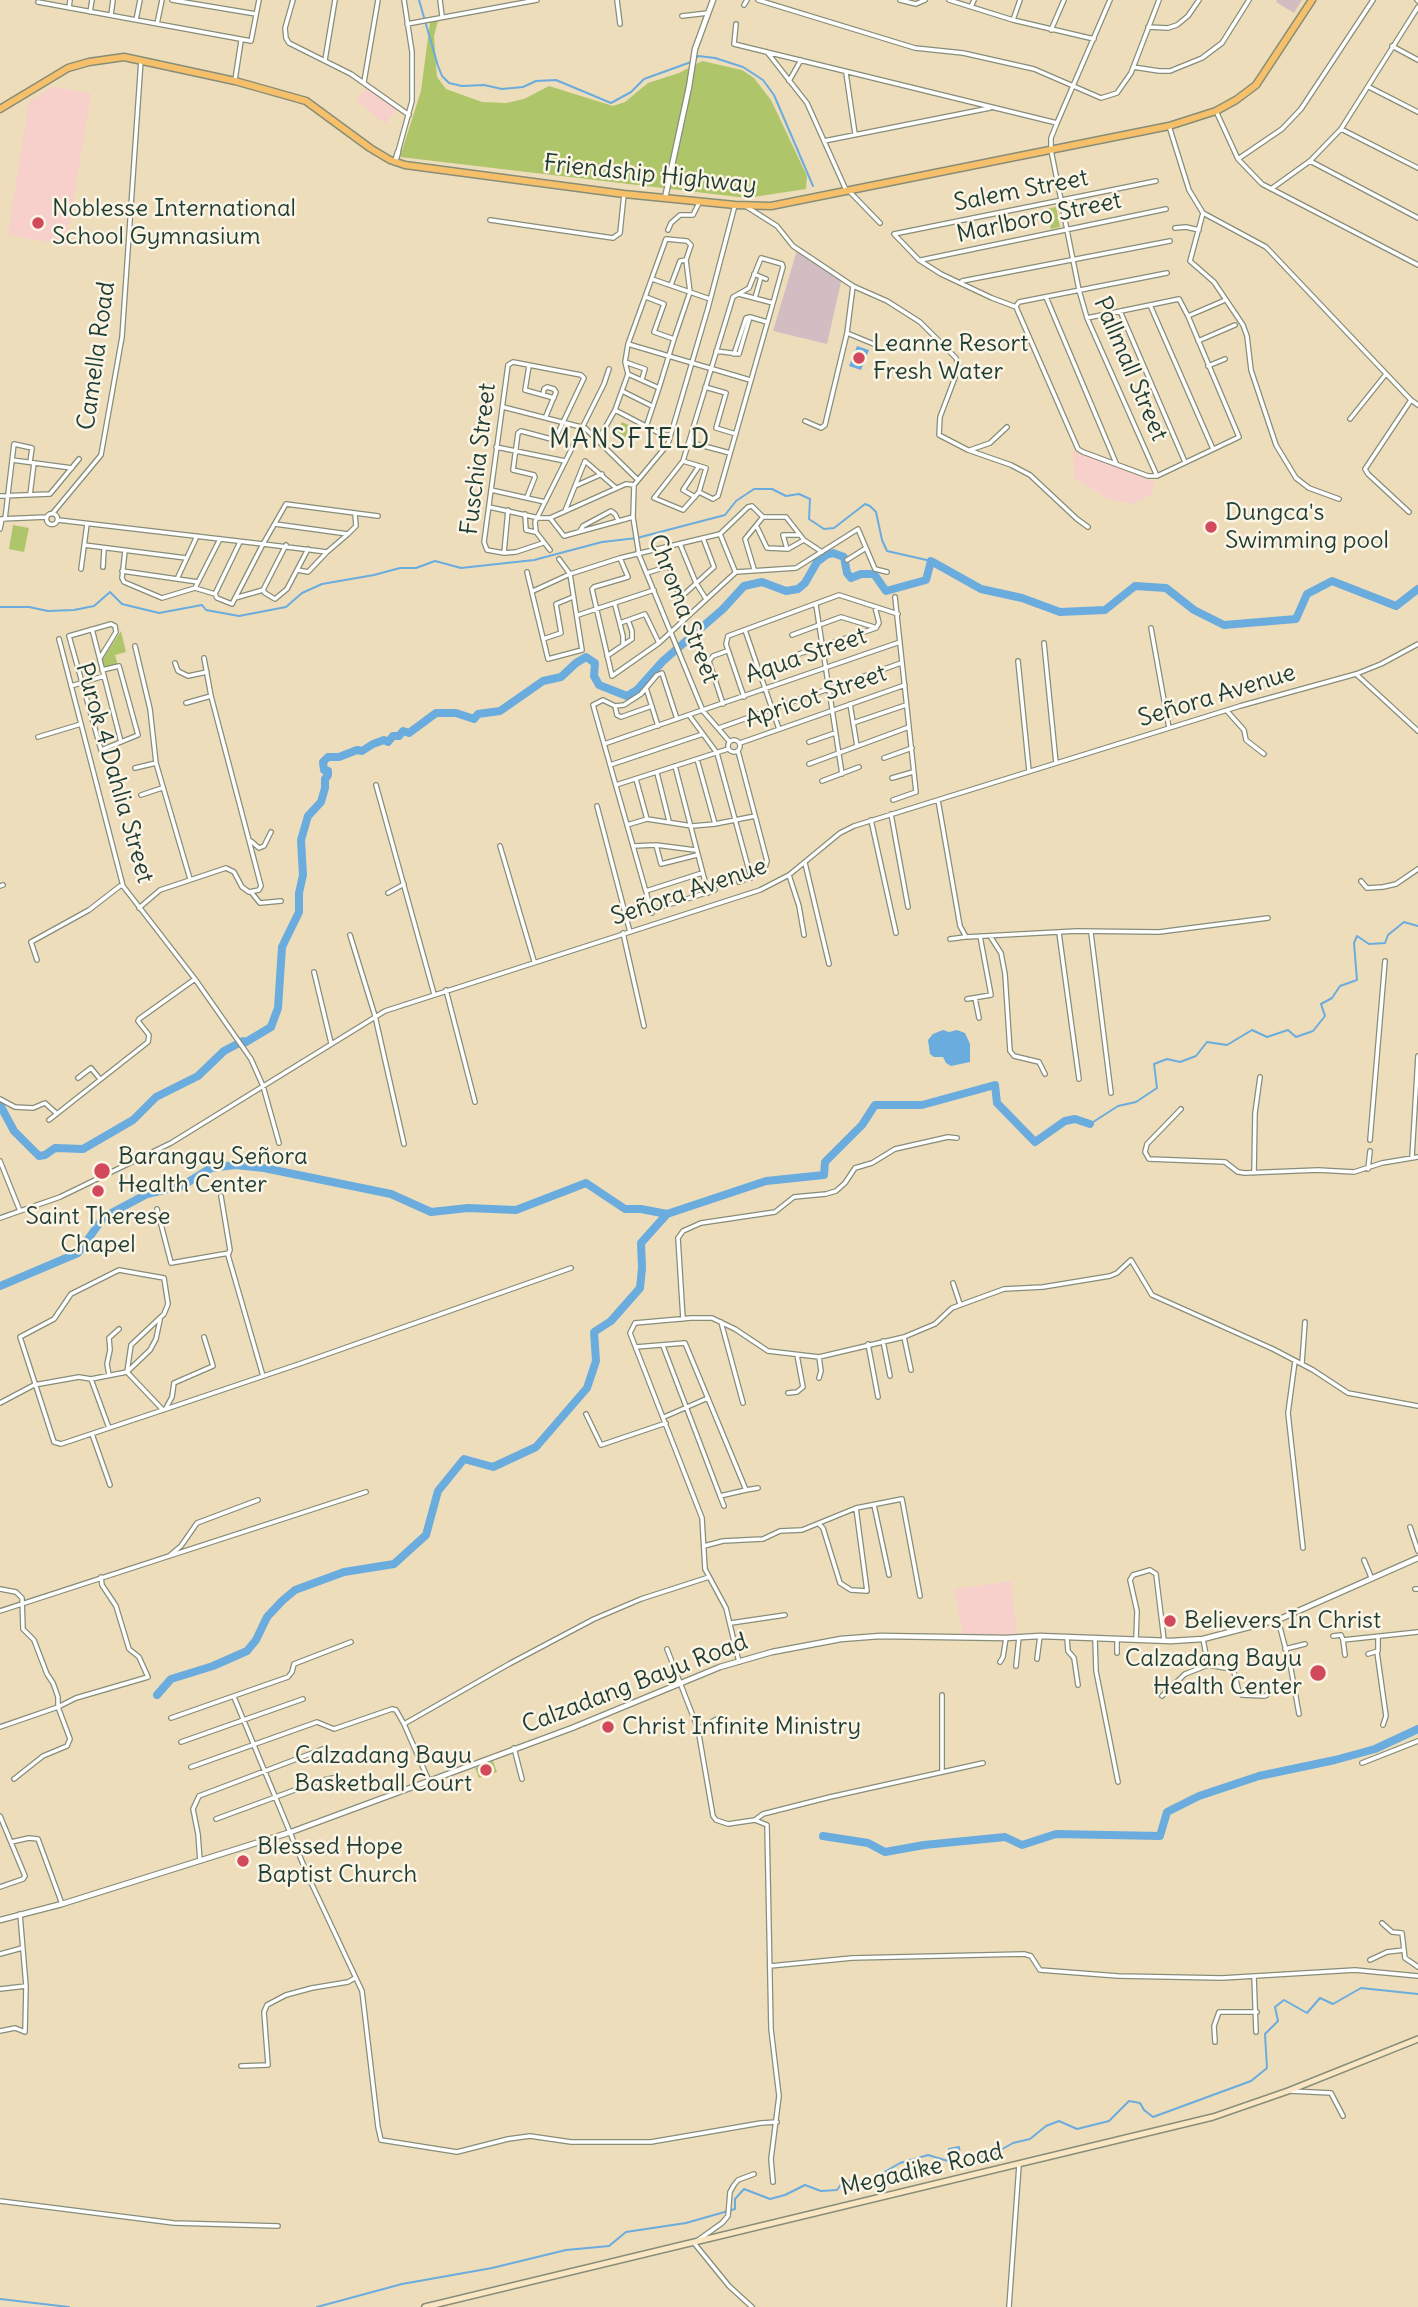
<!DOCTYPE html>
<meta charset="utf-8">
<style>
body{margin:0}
canvas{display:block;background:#edb}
</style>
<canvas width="1418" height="2307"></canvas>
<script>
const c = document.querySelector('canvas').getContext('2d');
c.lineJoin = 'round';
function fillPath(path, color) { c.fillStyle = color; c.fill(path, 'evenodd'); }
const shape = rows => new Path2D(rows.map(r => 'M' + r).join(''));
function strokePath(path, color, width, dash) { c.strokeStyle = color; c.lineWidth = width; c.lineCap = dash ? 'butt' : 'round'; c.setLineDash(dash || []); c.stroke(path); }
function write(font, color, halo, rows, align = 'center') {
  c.font = font + ' Delius,sans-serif'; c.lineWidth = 5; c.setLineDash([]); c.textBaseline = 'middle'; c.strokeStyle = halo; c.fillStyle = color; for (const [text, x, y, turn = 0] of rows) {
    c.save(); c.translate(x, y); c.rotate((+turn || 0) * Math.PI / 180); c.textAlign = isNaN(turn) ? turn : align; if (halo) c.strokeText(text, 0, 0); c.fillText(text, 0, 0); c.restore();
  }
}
fillPath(shape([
 [368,86,397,109,385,124,356,100],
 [54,87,91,93,66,245,8,235,29,101],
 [1073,451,1155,482,1151,494,1133,504,1109,499,1074,478],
 [1011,1581,1017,1635,963,1634,954,1589]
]), '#f7d0cb');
fillPath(shape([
 [1277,0,1302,0,1294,13,1276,2],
 [797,250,842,278,827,344,773,331]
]), '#d2bec2');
fillPath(shape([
 [438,21,434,36,437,77,446,89,482,102,506,103,524,99,549,86,613,106,625,102,648,83,679,73,702,61,742,70,754,78,771,100,807,176,806,189,747,198,400,157,421,91,430,22],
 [1056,207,1060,227,1051,229,1046,209],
 [622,422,631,426,622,443,613,438],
 [13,525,29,528,24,552,9,549],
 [121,631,126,652,115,655,118,665,104,669,102,660],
 [493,1761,497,1772,479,1778,475,1768]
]), '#aec56a');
fillPath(shape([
 [857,346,869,350,861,370,849,366],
 [943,1030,949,1032,957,1030,965,1033,970,1044,970,1062,951,1066,946,1063,943,1057,934,1057,930,1054,928,1040,933,1034]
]), '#6aacde');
strokePath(shape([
 [419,0,438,66,442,76,449,83,462,86,484,85,502,89,523,87,536,81,556,80,611,103,631,92,644,79,691,62],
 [695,59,698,56,715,58,743,67,763,80,774,95,813,186],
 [0,607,29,607,48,611,74,610,94,606,110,592,122,604,159,613,202,605,206,610,239,616,286,607,302,593,322,584,374,575,400,568,416,568,435,561,461,568,534,560,602,542,637,538,725,515,736,501,754,489,772,489,786,496,799,494,810,499,809,519,824,529,834,528,865,504,870,506,876,512,882,540,887,551,931,561],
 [1090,1124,1118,1106,1136,1102,1157,1088,1154,1064,1167,1059,1180,1062,1196,1056,1207,1042,1227,1045,1252,1030,1267,1037,1288,1030,1296,1037,1313,1031,1325,1016,1321,1004,1332,998,1340,986,1357,980,1354,943,1357,936,1369,944,1385,943,1388,935,1404,922,1418,926],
 [0,2299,69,2307],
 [317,2307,402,2284,492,2268,566,2250,609,2246,626,2232,686,2223,735,2209,735,2199,744,2189,770,2199,785,2195,805,2185,821,2191,837,2190,844,2180,856,2182,874,2178,900,2163,928,2155,948,2161,949,2149,959,2147,960,2157,990,2156,1013,2143,1030,2139,1046,2126,1059,2121,1077,2129,1109,2121,1129,2101,1140,2103,1144,2110,1153,2117,1251,2081,1267,2068,1265,2034,1278,2021,1275,2007,1284,2000,1307,2013,1320,1998,1333,2004,1361,1988,1418,1994]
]), '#6aacde', 2);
strokePath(shape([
 [0,1105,14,1131,39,1156,45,1155,55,1148,83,1149,133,1120,156,1097,198,1076,224,1051,243,1041,246,1042,271,1027,278,1008,282,947,299,912,299,893,303,875,301,840,308,816,321,802,325,788,325,779,328,775,328,771,324,770,323,762,328,757,339,757,357,750,362,751,373,744,384,740,388,742,393,736,399,736,403,731,409,733,436,713,456,713,474,719,478,714,500,711,543,681,561,677,576,663,586,657,595,663,594,676,599,685,627,696,637,690,663,661,723,609,744,586,762,582,786,591,798,589,805,583,817,562,826,555,833,553,844,557,847,573,851,578,861,574,874,574,886,591,926,580,931,561,981,589,1022,598,1060,612,1105,610,1135,586,1166,588,1194,610,1224,625,1296,619,1307,594,1332,581,1396,606,1418,589],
 [0,1286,78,1253,104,1217,147,1194,182,1186,211,1168,235,1165,264,1168,391,1194,431,1212,468,1208,516,1210,586,1183,625,1209,641,1209,667,1214,766,1181,824,1175,825,1162,862,1125,875,1105,922,1105,995,1085,997,1103,1035,1142,1065,1121,1075,1119,1090,1124],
 [157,1695,171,1679,213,1666,247,1651,256,1640,267,1617,282,1601,295,1590,344,1572,394,1564,426,1535,438,1491,464,1459,493,1467,536,1447,587,1388,596,1361,594,1332,611,1321,640,1288,642,1268,641,1243,667,1214],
 [823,1836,868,1843,885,1852,924,1845,1005,1837,1022,1845,1056,1834,1160,1836,1167,1812,1199,1796,1259,1776,1335,1760,1375,1749,1418,1729]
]), '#6aacde', 8);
const minor = shape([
 [172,0,256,14],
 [293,0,285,28,286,38,289,43,351,74,409,115],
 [440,0,442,16],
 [617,0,620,24],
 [758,0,915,48,963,53,1034,69,1101,98,1117,93,1131,73,1159,0],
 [900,0,916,4,925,0],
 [949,0,1013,20,1094,39],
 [1110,0,1057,123,1051,138,1051,150,1079,290,1087,318,1157,476],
 [1417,0,1418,1],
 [38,2,251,41,259,0],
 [744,5,747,0],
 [971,7,974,0],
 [69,8,70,0],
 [90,12,92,0],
 [111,15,113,0],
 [682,16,708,13],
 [136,20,140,0],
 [1013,20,1020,0],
 [157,24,162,0],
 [407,24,537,0],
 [736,24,734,44,1057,123],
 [1148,27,1168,28,1177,25,1188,16,1199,0],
 [1051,30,1064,0],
 [1392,46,1418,60],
 [767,52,807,103,846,190],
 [325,60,335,0],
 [1133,67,1159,71,1170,71,1202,58,1222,43,1249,0],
 [846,73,855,134],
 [235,80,241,41],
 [789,81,801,60],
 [364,82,378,0],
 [1369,87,1418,112],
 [1216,111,1238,159,1262,184,1418,265],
 [1169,126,1189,190,1203,213,1266,247,1411,400,1418,405],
 [1341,129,1418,168],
 [824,141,990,108],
 [398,152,412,101,412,52,404,0],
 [1238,159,1282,129,1301,109,1373,0],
 [1310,161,1418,218],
 [1271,189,1310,161,1341,129,1418,7],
 [850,192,880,223],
 [747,207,777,226,793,246,853,286,847,333,876,345],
 [1203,213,1190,261,1214,282,1243,325,1247,336,1251,370,1276,445,1296,478,1309,488,1339,499],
 [490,220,613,238,620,233,624,194],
 [1175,228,1186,227,1199,230],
 [668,230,671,223,680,215,693,215,700,201],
 [921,260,1166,209],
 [754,274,766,279],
 [652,279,710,299],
 [962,281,1170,241],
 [671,285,680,261,686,260],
 [853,286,887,301,920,322,956,358,959,367,940,417,939,435,968,450,1011,465,1030,475,1077,519,1088,527],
 [739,294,773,303],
 [646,297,664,304,654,332,674,339],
 [1046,297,1116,463],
 [755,298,761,277],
 [1150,305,1213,449],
 [1016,306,1019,302,1167,273],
 [1016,307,1078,449,1083,452,1148,476,1157,476,1239,437,1188,316,1179,299,1087,318],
 [1016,307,992,298,941,274,919,260,894,234,1156,181],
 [1120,311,1185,462],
 [1188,316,1223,301],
 [750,317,767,322],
 [1198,341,1235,325],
 [628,344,750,380],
 [716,351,739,354,750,317],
 [734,354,746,318,750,317],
 [625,362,645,369,642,379],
 [529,366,525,390,554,398],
 [1208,366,1225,359],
 [705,387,726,393,716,428,736,434],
 [622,391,652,406],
 [543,395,544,389,547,387,554,389,556,392,546,416],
 [503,407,585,428,638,480],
 [615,410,657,432,670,436],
 [1350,419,1386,374],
 [805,421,821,428,825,425,847,333],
 [646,427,659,388,674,339,690,292,686,260,691,245,687,241,666,239,628,344,625,362,628,374,659,388],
 [597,442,615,410,628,374],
 [689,442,730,453],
 [496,447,565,461],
 [970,450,990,443,1007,427],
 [12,460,72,468],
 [683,461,706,468,699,492,683,510,654,498,683,461,733,297,749,288,761,258,782,264,783,267,773,303,718,496,713,499,699,492],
 [575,486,602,474],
 [491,490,545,502],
 [30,495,34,463],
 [0,496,50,494,79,459],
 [527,497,535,477,534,475,513,470,518,433,521,431,551,439,556,437,584,378,581,375,513,362,508,365,484,542,487,550,504,553,516,552,543,543],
 [695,497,683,490,699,466],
 [489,507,539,518,550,518,626,484,634,485],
 [565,511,585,461,616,488],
 [1409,512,1368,474,1365,469,1411,400],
 '46.5 519a5.5 5.5 0 1 1 11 0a5.5 5.5 0 1 1-11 0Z',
 [52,514,101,455,122,337,141,60],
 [525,514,526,530,535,532],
 [550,518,564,536,633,517],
 [0,519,47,517],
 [5,519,14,444,32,448,30,462],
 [58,520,263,544,286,504,378,516],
 [275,524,348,534,356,526,355,514],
 [757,527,767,548,788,549,804,540],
 [0,529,2,519],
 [580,531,583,526,611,511,615,514,618,520],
 [720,534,735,571],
 [240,542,215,594,217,598,232,604,263,544,327,552,348,534],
 [680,544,696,583,706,599],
 [84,545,186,558],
 [286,545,263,590,265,593,275,599,287,589,308,549],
 [787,549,783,535,800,535],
 [550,550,536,532,535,522,604,384,609,369],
 [125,551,122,578,124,582,162,598,195,588,220,539],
 [504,553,508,510],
 [620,558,628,577,594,587,592,589,612,676,659,643],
 [847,560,866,548],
 [103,567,104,549],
 [81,569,87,524],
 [754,569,745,539,763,517],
 [298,570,308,572,327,552],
 [122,571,198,582],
 [527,572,548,659,582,650,570,574,559,559],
 [647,573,669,566,680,598,714,567,703,538],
 [178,577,197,536],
 [195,588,215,594],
 [533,591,570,574,620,558,720,534,748,507,752,506,763,517,786,517,804,540,822,552],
 [235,598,263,590],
 [615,605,623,636,623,645],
 [816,605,842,774],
 [578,615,654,590],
 [620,623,645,614,659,643,736,572,796,568,858,529,875,569,887,572],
 [1151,628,1169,728],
 [92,629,121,742],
 [745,630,779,729],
 [792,635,841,617,874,627],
 [59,639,123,886,195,979,251,1059,263,1086,279,1143],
 [543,639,561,633,556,604,573,597],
 [1044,643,1056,763],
 [135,646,150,709,156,763,190,879],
 [799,654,876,628,879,623,875,607],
 [607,656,632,639,632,631,628,620],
 [100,658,116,632,115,626,111,624,69,636,101,750,138,735,119,666,102,670],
 [1018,661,1029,771],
 [175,663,178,671,188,676,207,672],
 [1356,674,1418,731],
 [71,686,104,676],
 [646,688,658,726],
 [744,697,726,644,728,636,839,595,898,614],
 [186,703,211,696],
 [723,704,709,661,713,656,727,651],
 [850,704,857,746],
 [615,706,617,715,621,717,652,706],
 [1227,711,1244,730,1246,740,1264,754],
 [689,715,717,753,751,878],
 [853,723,906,705],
 [719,728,901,663],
 [38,737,81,724],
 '728 746a6 6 0 1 1 12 0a6 6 0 1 1-12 0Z',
 [729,741,703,711,639,555,633,517,634,485,668,444,708,308,735,205],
 [809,742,835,733],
 [740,743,905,685],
 [604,744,900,642],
 [738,751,767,861,764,871,739,882],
 [884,758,912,748],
 [697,759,715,824],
 [809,764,909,727],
 [610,765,703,734],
 [675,766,708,893],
 [135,768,156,763],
 [657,773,669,821],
 [892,778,913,772],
 [636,779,647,819],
 [822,781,859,767],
 [376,785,434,994],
 [616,785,728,749],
 [141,795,162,788],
 [893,800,916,792,895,597],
 [938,800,960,926,966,937,1077,931,1159,932,1268,918],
 [597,806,630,932],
 [891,814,908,907],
 [871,820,896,933],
 [627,825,647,819,692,826,715,824,755,816],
 [251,841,259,848,264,846,271,832],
 [656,845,661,864,697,855],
 [500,846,534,961],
 [633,846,656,845,695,850],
 [805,863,829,964],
 [789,875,799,906,804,935],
 [1361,881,1367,888,1383,887,1396,884,1418,869],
 [0,886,3,885],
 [646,891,702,873],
 [251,892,260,903,281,901],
 [388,893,404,884],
 [139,908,160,890,226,868,234,872,242,887,249,892,259,890,261,886,211,696,204,658],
 [652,910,715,890],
 [652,913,593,705,603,700,615,706,624,705,641,694,657,675,662,673,677,719],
 [623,933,644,1026],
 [1059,933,1079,1079],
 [1091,933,1111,1093],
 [350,935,375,1016,404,1144],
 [990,936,1001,953,1005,974,1010,1051,1014,1056,1039,1062,1045,1074],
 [950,939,965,937],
 [37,960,31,942,89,910,120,886,123,886],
 [314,972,331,1043],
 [446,990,475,1102],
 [975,998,979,1018],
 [967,999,991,995,980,936],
 [78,1078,91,1068,100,1079],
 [0,1099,15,1107,33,1108,45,1103,56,1113],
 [1181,1109,1147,1144,1145,1152,1149,1159,1225,1162,1238,1172,1245,1173,1318,1170,1354,1172,1382,1163,1418,1157],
 [49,1120,148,1042,149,1035,138,1021,139,1019,195,979],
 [1370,1140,1385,961],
 [1412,1157,1418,1056],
 [0,1161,20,1211],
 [1368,1169,1370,1151],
 [1254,1173,1255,1113,1260,1077],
 [221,1196,230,1250,228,1255,263,1376],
 [157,1209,171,1263,229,1253],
 [0,1218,60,1197,171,1143,385,1011,760,890,789,875,840,833,854,826,1240,706,1356,674,1381,664,1418,644],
 [953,1283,960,1304],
 [683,1319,678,1238,683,1231,701,1223,775,1212,794,1197,826,1194,836,1191,845,1183,855,1168,872,1163,895,1149,948,1137,957,1138],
 [721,1322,743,1403],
 [904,1337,911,1370],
 [883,1341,890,1376],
 [868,1344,878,1397],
 [636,1347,685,1343,746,1490,720,1496,663,1346],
 [819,1357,821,1371,819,1378],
 [1295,1361,1288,1413,1303,1548],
 [1302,1363,1305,1322],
 [109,1375,107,1364,110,1350,109,1338,119,1329],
 [91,1379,109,1428],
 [788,1393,797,1392,803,1387,797,1355],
 [0,1403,34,1385,79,1377,91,1379,127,1372,150,1350,156,1339,160,1320],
 [166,1408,172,1397,174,1383,213,1366,204,1337],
 [163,1410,127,1372,131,1345,164,1314,168,1304,164,1278,119,1270,71,1294,54,1319,20,1337,54,1442,61,1444,166,1409,302,1363,571,1268],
 [586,1414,601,1445,666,1423],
 [664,1417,708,1398],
 [92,1434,110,1485],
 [746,1490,758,1488],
 [720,1496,724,1506],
 [874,1505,889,1575],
 [819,1524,823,1528,840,1583,851,1590,867,1591,856,1508],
 [1410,1527,1418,1551],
 [704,1546,723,1541,763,1539,780,1531,802,1530,856,1508,902,1499,920,1596],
 [169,1556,181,1546,197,1523,258,1500],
 [1364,1560,1371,1577],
 [0,1589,16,1592,22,1598,23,1629,34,1640,47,1674,53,1683,58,1697,58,1707,70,1739,67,1746,43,1756,14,1779],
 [1415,1589,1418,1589],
 [0,1611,366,1492],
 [1278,1620,1291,1669,1299,1714],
 [731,1623,785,1615],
 [1333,1636,1341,1635,1343,1640,1418,1632],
 [1067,1638,1068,1651,1074,1658,1078,1685],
 [1095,1639,1096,1671,1118,1782],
 [1117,1639,1117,1653],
 [1136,1639,1137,1611,1130,1580,1133,1575,1150,1570,1156,1574,1164,1640],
 [1343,1640,1345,1655],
 [667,1649,698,1729,713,1816,716,1820,728,1824,755,1820,767,1825,771,2029,779,2096,771,2159,773,2182],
 [1285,1649,1305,1644],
 [1377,1652,1386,1716,1383,1725],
 [1368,1654,1378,1651,1378,1637],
 [1037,1659,1040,1636],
 [739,1662,726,1608,705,1569,702,1518,630,1333,635,1323,691,1318,712,1318,735,1329,768,1351,819,1357,904,1337,935,1324,952,1308,1004,1289,1043,1287,1110,1276,1117,1273,1131,1260,1152,1295,1273,1349,1313,1370,1348,1393,1418,1406],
 [1000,1662,1003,1657,1006,1638],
 [1208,1665,1231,1669,1234,1672,1239,1692,1242,1695,1265,1696,1277,1689,1282,1688],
 [1016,1666,1019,1637],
 [1162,1696,1185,1674,1208,1665,1203,1639],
 [234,1697,308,1876,362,1991,378,2127,381,2140,457,2152,508,2139,530,2136,571,2142,651,2142,761,2123,777,2122],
 [171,1718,288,1677,292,1672,294,1664,351,1642],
 [404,1724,509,1664,594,1619,641,1599,709,1577],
 [0,1727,58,1707,76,1698,148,1677,139,1657,129,1649,116,1606,102,1585,101,1577],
 [698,1729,717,1719],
 [181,1742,303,1699],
 [514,1748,522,1779],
 [1362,1763,1418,1741],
 [191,1767,317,1722,334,1729,392,1709,396,1710,404,1724,429,1781],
 [942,1772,942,1695],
 [0,1816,25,1876,23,1879,0,1887],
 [216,1819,319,1781,338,1777],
 [755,1820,763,1814,830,1797,983,1763],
 [11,1842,29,1838,38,1839,62,1904],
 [200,1861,198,1834,193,1809,199,1796,323,1749],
 [1382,1923,1392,1932,1402,1933,1404,1950],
 [0,1954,22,1948],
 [1370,1960,1387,1952,1404,1950,1405,1958,1418,1967],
 [770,1966,852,1958,1024,1954,1031,1956,1040,1970,1118,1976,1222,1978,1355,1970,1418,1976],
 [1254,1976,1256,2032],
 [0,1989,26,1986],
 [0,2031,15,2028,25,2032,26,1986,20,1914],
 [1215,2042,1214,2026,1219,2012,1257,2012],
 [241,2066,268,2065,264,2012,267,2005,286,1995,312,1988,348,1982,355,1978],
 [1290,2091,1331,2093,1343,2116],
 [0,2201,174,2223,278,2226],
 [752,2307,729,2286,694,2243,722,2223,728,2216,730,2192,734,2185,738,2180,754,2174],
 [1009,2307,1019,2165]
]);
const tertiary = shape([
 [395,162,398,152],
 [665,198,689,87,695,49,713,0],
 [0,1920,62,1904,291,1832,572,1728,720,1667,772,1652,841,1639,880,1636,1006,1638,1040,1636,1171,1641,1203,1639,1280,1619,1418,1558]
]);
const secondary = shape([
 [425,2307,1213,2117,1288,2091,1418,2039]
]);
const primary = shape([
 [0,109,68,68,89,62,124,57,235,81,306,101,370,148,390,160,405,165,624,194,735,205,771,206,1169,126,1216,111,1236,100,1256,85,1312,0]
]);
strokePath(minor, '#868d78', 6);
strokePath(tertiary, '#868d78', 7);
strokePath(secondary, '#868d78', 8);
strokePath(primary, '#868d78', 9);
strokePath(minor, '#fff', 3.5);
strokePath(tertiary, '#fff', 4.5);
strokePath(secondary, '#fbe6c4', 5);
strokePath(primary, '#f6c06b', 6);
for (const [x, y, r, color] of [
 [38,223,7,"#d1495b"],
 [859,358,7,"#d1495b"],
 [1211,527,7,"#d1495b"],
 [102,1171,9,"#d1495b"],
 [98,1191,7,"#d1495b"],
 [1170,1621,7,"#d1495b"],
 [1318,1673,9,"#d1495b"],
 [608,1727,7,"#d1495b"],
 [486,1770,7,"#d1495b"],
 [243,1861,7,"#d1495b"]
]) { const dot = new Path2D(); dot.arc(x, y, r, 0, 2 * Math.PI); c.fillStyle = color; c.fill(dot); strokePath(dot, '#fcf5e5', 2.5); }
write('24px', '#1f3d34', '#fcf5e5', [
 ["Friendship Highway",650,175,6],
 ["Salem Street",1021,191,-11],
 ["Marlboro Street",1039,218,-12],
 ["Camella Road",97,356,-82],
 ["Pallmall Street",1130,369,67],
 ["Fuschia Street",479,459,-83],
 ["Chroma Street",683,609,69],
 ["Aqua Street",806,656,-19],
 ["Señora Avenue",1217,696,-17],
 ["Apricot Street",816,697,-19],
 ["Purok 4 Dahlia Street",114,773,74],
 ["Señora Avenue",689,892,-19],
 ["Calzadang Bayu Road",635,1684,-21],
 ["Megadike Road",922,2170,-13]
]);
write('24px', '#1f3d34', '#fcf5e5', [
 ["Noblesse International",52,209],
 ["School Gymnasium",52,237],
 ["Leanne Resort",873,344],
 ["Fresh Water",873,372],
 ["Dungca's",1225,513],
 ["Swimming pool",1225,541],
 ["Barangay Señora",118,1157],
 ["Health Center",118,1185],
 ["Saint Therese",98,1217,"center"],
 ["Chapel",98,1245,"center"],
 ["Believers In Christ",1184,1621],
 ["Calzadang Bayu",1302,1659,"right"],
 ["Health Center",1302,1687,"right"],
 ["Christ Infinite Ministry",622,1727],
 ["Calzadang Bayu",472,1756,"right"],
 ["Basketball Court",472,1784,"right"],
 ["Blessed Hope",257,1847],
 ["Baptist Church",257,1875]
], 'left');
c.letterSpacing = '2px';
write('26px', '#1f3d34', '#fcf5e5', [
 ["MANSFIELD",630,441]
]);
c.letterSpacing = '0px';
</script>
